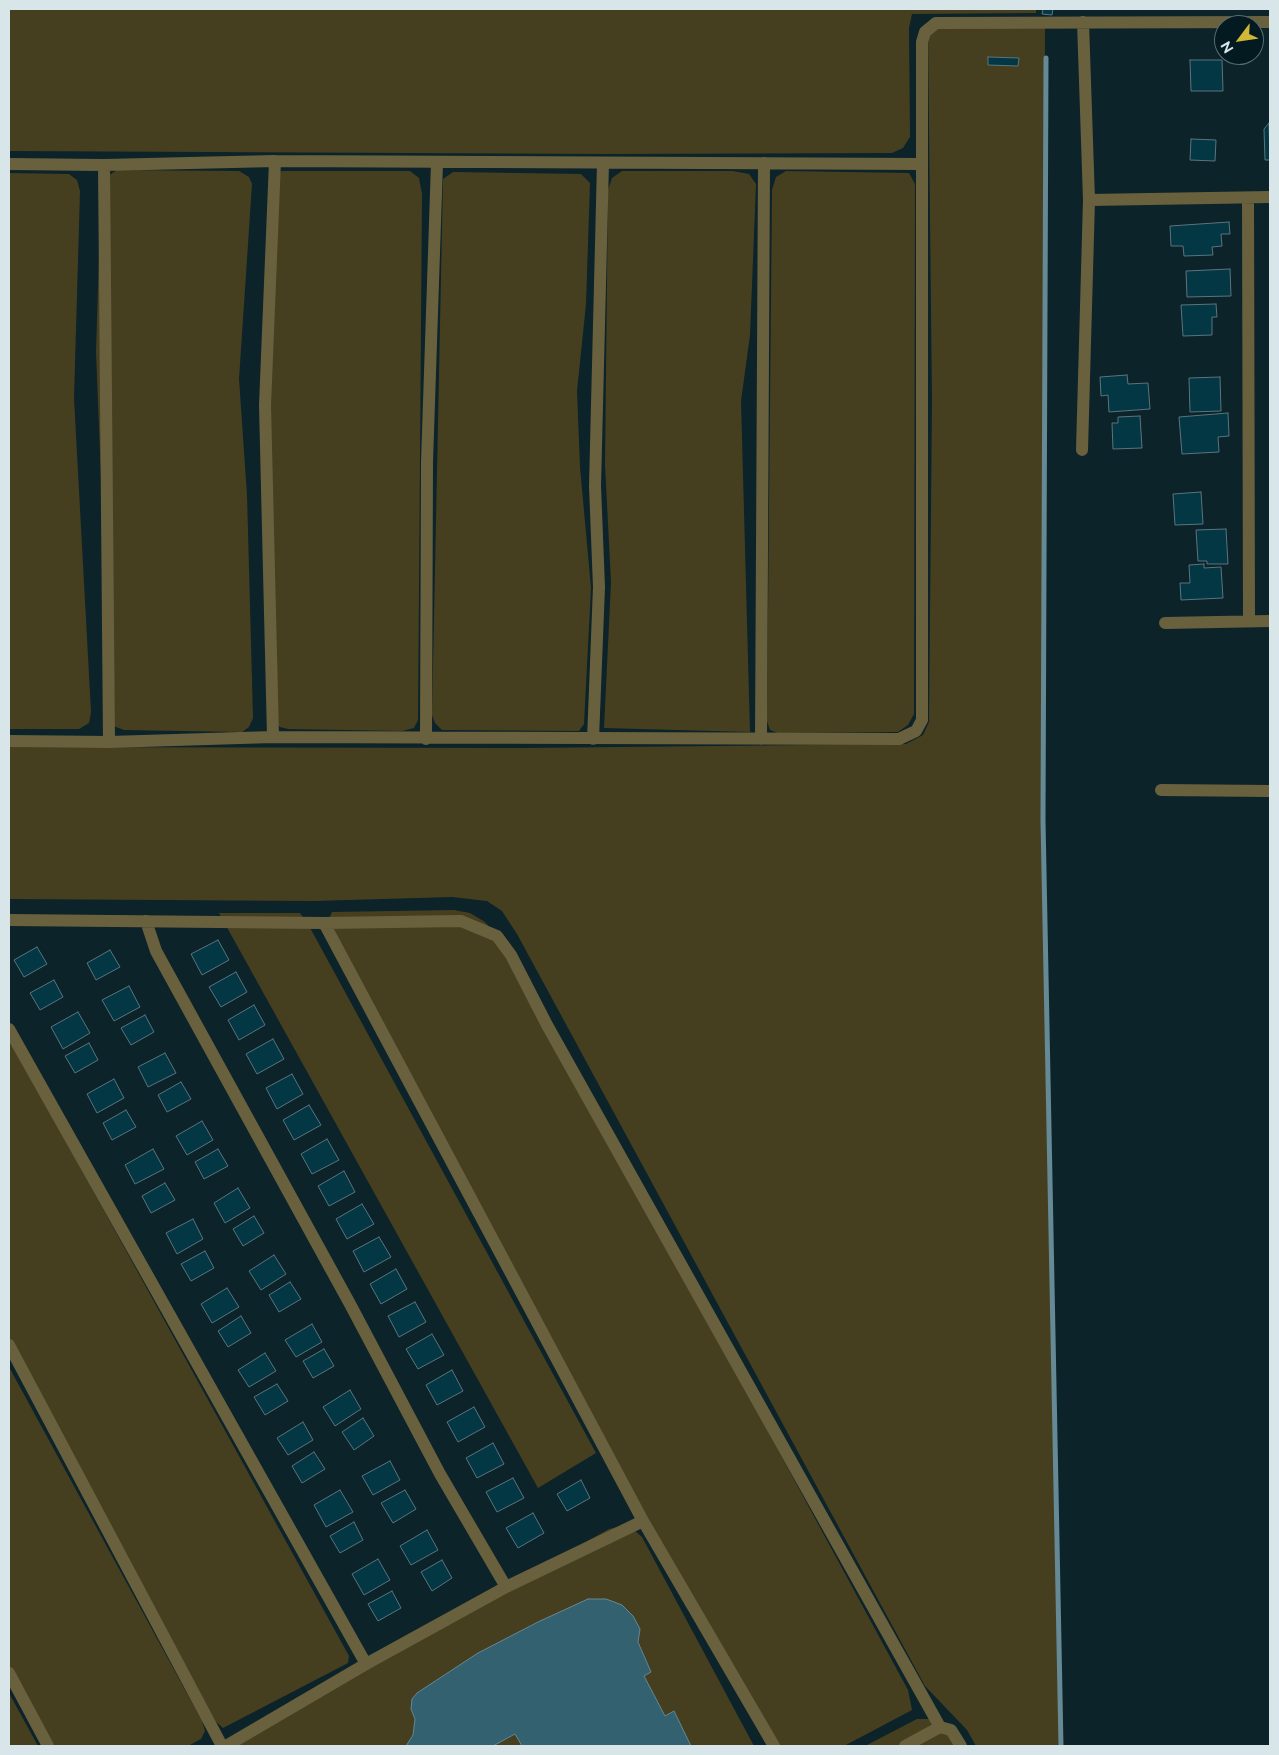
<!DOCTYPE html>
<style>
body{margin:0}
#map{position:relative;width:1279px;height:1755px;overflow:hidden;background:#0c232a;font-family:Raleway,sans-serif}
canvas{display:block}
.frame{position:absolute;inset:0;border:10px solid #d8e6ea;pointer-events:none}
.north{position:absolute;left:1214px;top:15px;width:50px;height:50px;box-sizing:border-box;background:#031a20;border:1px solid #586c71;border-radius:50%;rotate:239deg;font-size:14px;font-weight:700;line-height:20px;text-align:center;color:#d8e6ea}
.north::after{content:'';display:block;margin:auto;width:18px;height:22px;background:#d1b736;clip-path:polygon(50% 0,100% 100%,50% 72%,0 100%)}
</style>
<div id="map">
<canvas width="1279" height="1755"></canvas>
<div class="frame"></div>
<div class="north">N</div>
</div>
<script>
const c = document.querySelector('canvas').getContext('2d');
c.lineJoin = 'round';
function fillPath(path, color) { c.fillStyle = color; c.fill(path, 'evenodd'); }
const shape = rows => new Path2D(rows.map(r => 'M' + r).join(''));
function strokePath(path, color, width, dash) { c.strokeStyle = color; c.lineWidth = width; c.lineCap = dash ? 'butt' : 'round'; c.setLineDash(dash || []); c.stroke(path); }
fillPath(shape([
 [9,9,1036,9,1036,13,912,14,909,28,910,137,903,148,892,153,605,154,9,151],
 [934,27,1045,28,1043,820,1061,1746,976,1746,967,1730,925,1686,517,934,502,911,487,901,452,897,314,901,9,899,9,747,523,748,906,744,923,735,929,722,932,402,928,33],
 [117,170,239,171,249,177,252,184,239,379,247,495,253,718,249,727,242,732,124,730,111,725,96,352,101,190,108,176],
 [282,171,410,171,419,178,422,194,418,720,414,728,402,731,288,729,280,727,272,719,262,406,274,176],
 [622,171,733,171,749,174,756,184,750,335,741,401,750,732,604,728,611,582,605,465,608,190,612,178],
 [786,171,909,173,915,184,914,714,908,725,898,732,778,733,770,730,767,721,772,190,776,177],
 [453,172,581,174,590,183,586,304,577,391,580,467,591,588,584,724,579,731,442,730,435,723,432,715,443,179],
 [9,173,69,174,77,180,80,191,74,398,91,712,89,723,79,729,9,729],
 [454,910,470,913,485,922,504,944,908,1690,912,1710,844,1746,767,1746,326,925,332,912],
 [219,913,300,913,308,924,596,1453,538,1488],
 [9,1038,349,1656,348,1663,223,1728,216,1722,9,1342],
 [9,1367,202,1721,205,1731,201,1739,188,1746,52,1746,9,1668],
 [622,1526,634,1530,642,1537,754,1746,691,1746,674,1711,665,1716,644,1676,651,1672,638,1641,640,1629,633,1616,622,1605,538,1622,477,1654,417,1693,412,1700,411,1709,415,1719,413,1735,406,1746,218,1746,609,1529],
 [9,1693,38,1746,9,1746],
 [917,1719,929,1719,949,1733,956,1746,865,1746],
 [516,1734,522,1746,493,1746]
]), '#463f1f');
const water = shape([
 [588,1599,606,1599,622,1605,633,1616,640,1629,638,1642,651,1672,644,1676,665,1716,674,1711,691,1746,522,1746,515,1734,493,1746,406,1746,413,1735,415,1719,411,1709,412,1699,417,1693,478,1653,538,1622,588,1599]
]);
fillPath(water, '#346170');
strokePath(water, '#658995', 1);
strokePath(shape([
 [1046,58,1043,820,1061,1746]
]), '#658995', 5);
const building = shape([
 [1043,9,1053,9,1052,15,1042,14,1043,9],
 [988,57,1019,58,1018,66,988,65,988,57],
 [1190,60,1222,60,1223,91,1191,91,1190,60],
 [1269,123,1270,160,1265,160,1264,129,1269,123],
 [1191,139,1216,140,1215,161,1190,160,1191,139],
 [1229,222,1230,234,1221,234,1222,246,1212,247,1213,255,1184,256,1183,246,1171,246,1170,226,1229,222],
 [1230,269,1231,296,1187,297,1186,271,1230,269],
 [1216,304,1217,317,1212,317,1212,335,1183,336,1181,305,1216,304],
 [1127,375,1128,384,1148,383,1150,409,1109,412,1108,395,1101,396,1100,377,1127,375],
 [1220,377,1221,411,1190,412,1189,378,1220,377],
 [1228,413,1229,436,1218,437,1219,452,1182,454,1179,417,1228,413],
 [1140,416,1142,448,1113,449,1112,423,1118,423,1118,417,1140,416],
 [1201,492,1203,524,1175,525,1173,494,1201,492],
 [1226,529,1228,564,1207,564,1207,561,1198,561,1196,530,1226,529],
 [1204,564,1204,568,1221,567,1223,598,1181,600,1180,583,1190,583,1189,565,1204,564],
 [218,940,229,960,202,975,191,954,218,940],
 [37,947,47,964,24,977,14,960,37,947],
 [110,950,120,967,96,980,87,963,110,950],
 [236,972,247,992,221,1007,209,987,236,972],
 [54,980,63,997,40,1010,30,993,54,980],
 [129,986,140,1007,114,1021,102,1000,129,986],
 [254,1005,265,1025,239,1040,228,1020,254,1005],
 [78,1012,90,1033,63,1049,51,1027,78,1012],
 [145,1015,154,1032,131,1045,121,1028,145,1015],
 [273,1039,284,1059,257,1074,246,1054,273,1039],
 [89,1043,98,1060,75,1073,65,1056,89,1043],
 [165,1053,176,1073,148,1087,138,1067,165,1053],
 [292,1074,303,1094,277,1109,266,1088,292,1074],
 [114,1079,124,1098,97,1113,87,1094,114,1079],
 [181,1082,191,1099,167,1112,158,1095,181,1082],
 [309,1105,321,1125,294,1140,283,1120,309,1105],
 [126,1110,136,1127,112,1140,103,1123,126,1110],
 [202,1121,213,1140,187,1155,176,1136,202,1121],
 [327,1139,339,1160,312,1174,301,1154,327,1139],
 [153,1149,164,1169,135,1184,125,1165,153,1149],
 [218,1149,228,1166,204,1179,195,1162,218,1149],
 [344,1171,355,1192,329,1206,318,1186,344,1171],
 [165,1183,175,1200,151,1213,142,1196,165,1183],
 [238,1188,250,1208,225,1223,214,1203,238,1188],
 [362,1204,374,1224,347,1239,336,1219,362,1204],
 [254,1216,264,1233,243,1246,233,1229,254,1216],
 [193,1219,203,1239,177,1254,166,1233,193,1219],
 [379,1237,391,1257,364,1272,353,1251,379,1237],
 [205,1251,214,1268,191,1281,181,1264,205,1251],
 [274,1255,286,1274,261,1290,249,1271,274,1255],
 [396,1269,407,1289,381,1304,370,1284,396,1269],
 [290,1282,301,1299,279,1312,269,1295,290,1282],
 [227,1288,239,1307,212,1323,201,1304,227,1288],
 [415,1302,426,1322,399,1337,388,1316,415,1302],
 [241,1316,251,1333,228,1347,218,1331,241,1316],
 [312,1324,322,1342,296,1357,285,1340,312,1324],
 [432,1334,444,1355,418,1369,406,1349,432,1334],
 [324,1349,334,1366,313,1378,303,1361,324,1349],
 [265,1353,276,1371,249,1387,238,1370,265,1353],
 [452,1370,463,1391,437,1405,426,1385,452,1370],
 [277,1384,288,1401,265,1415,254,1397,277,1384],
 [350,1390,361,1409,335,1426,323,1407,350,1390],
 [474,1407,485,1427,458,1442,447,1422,474,1407],
 [363,1418,374,1436,354,1450,342,1432,363,1418],
 [303,1422,313,1440,288,1455,277,1438,303,1422],
 [493,1443,504,1464,477,1478,466,1458,493,1443],
 [314,1452,325,1469,302,1483,292,1466,314,1452],
 [390,1461,400,1480,373,1495,362,1476,390,1461],
 [513,1478,524,1498,497,1512,486,1492,513,1478],
 [581,1480,590,1498,567,1511,557,1494,581,1480],
 [340,1490,353,1512,326,1527,314,1505,340,1490],
 [405,1490,416,1509,393,1523,381,1503,405,1490],
 [533,1513,544,1533,518,1548,506,1528,533,1513],
 [354,1522,363,1540,340,1553,330,1536,354,1522],
 [427,1530,438,1550,411,1565,400,1546,427,1530],
 [378,1559,390,1580,364,1595,352,1574,378,1559],
 [442,1560,452,1578,432,1591,421,1572,442,1560],
 [392,1591,401,1608,378,1621,368,1604,392,1591]
]);
fillPath(building, '#033744');
strokePath(building, '#5c747d', 1);
strokePath(shape([
 [9,164,104,165,275,161,922,164],
 [104,165,109,742],
 [1248,198,1249,621],
 [1089,200,1270,197],
 [1082,450,1089,200,1083,22],
 [1165,623,1270,621],
 [273,737,265,405,275,161],
 [426,739,427,462,437,163],
 [593,739,599,587,595,486,603,163],
 [761,739,764,163],
 [9,741,109,742,273,737,899,739,916,731,922,720,922,42,925,32,936,23,1270,22],
 [1161,790,1270,791],
 [9,920,324,923,461,921,497,936,511,955,547,1025,940,1727,951,1730,961,1746],
 [146,921,156,951,350,1304,440,1474,506,1587],
 [324,923,643,1521,774,1746],
 [9,1029,366,1664],
 [9,1345,222,1746],
 [9,1673,48,1746],
 [226,1746,366,1664,506,1587,643,1521],
 [905,1746,940,1727]
]), '#69613e', 12);
</script>
